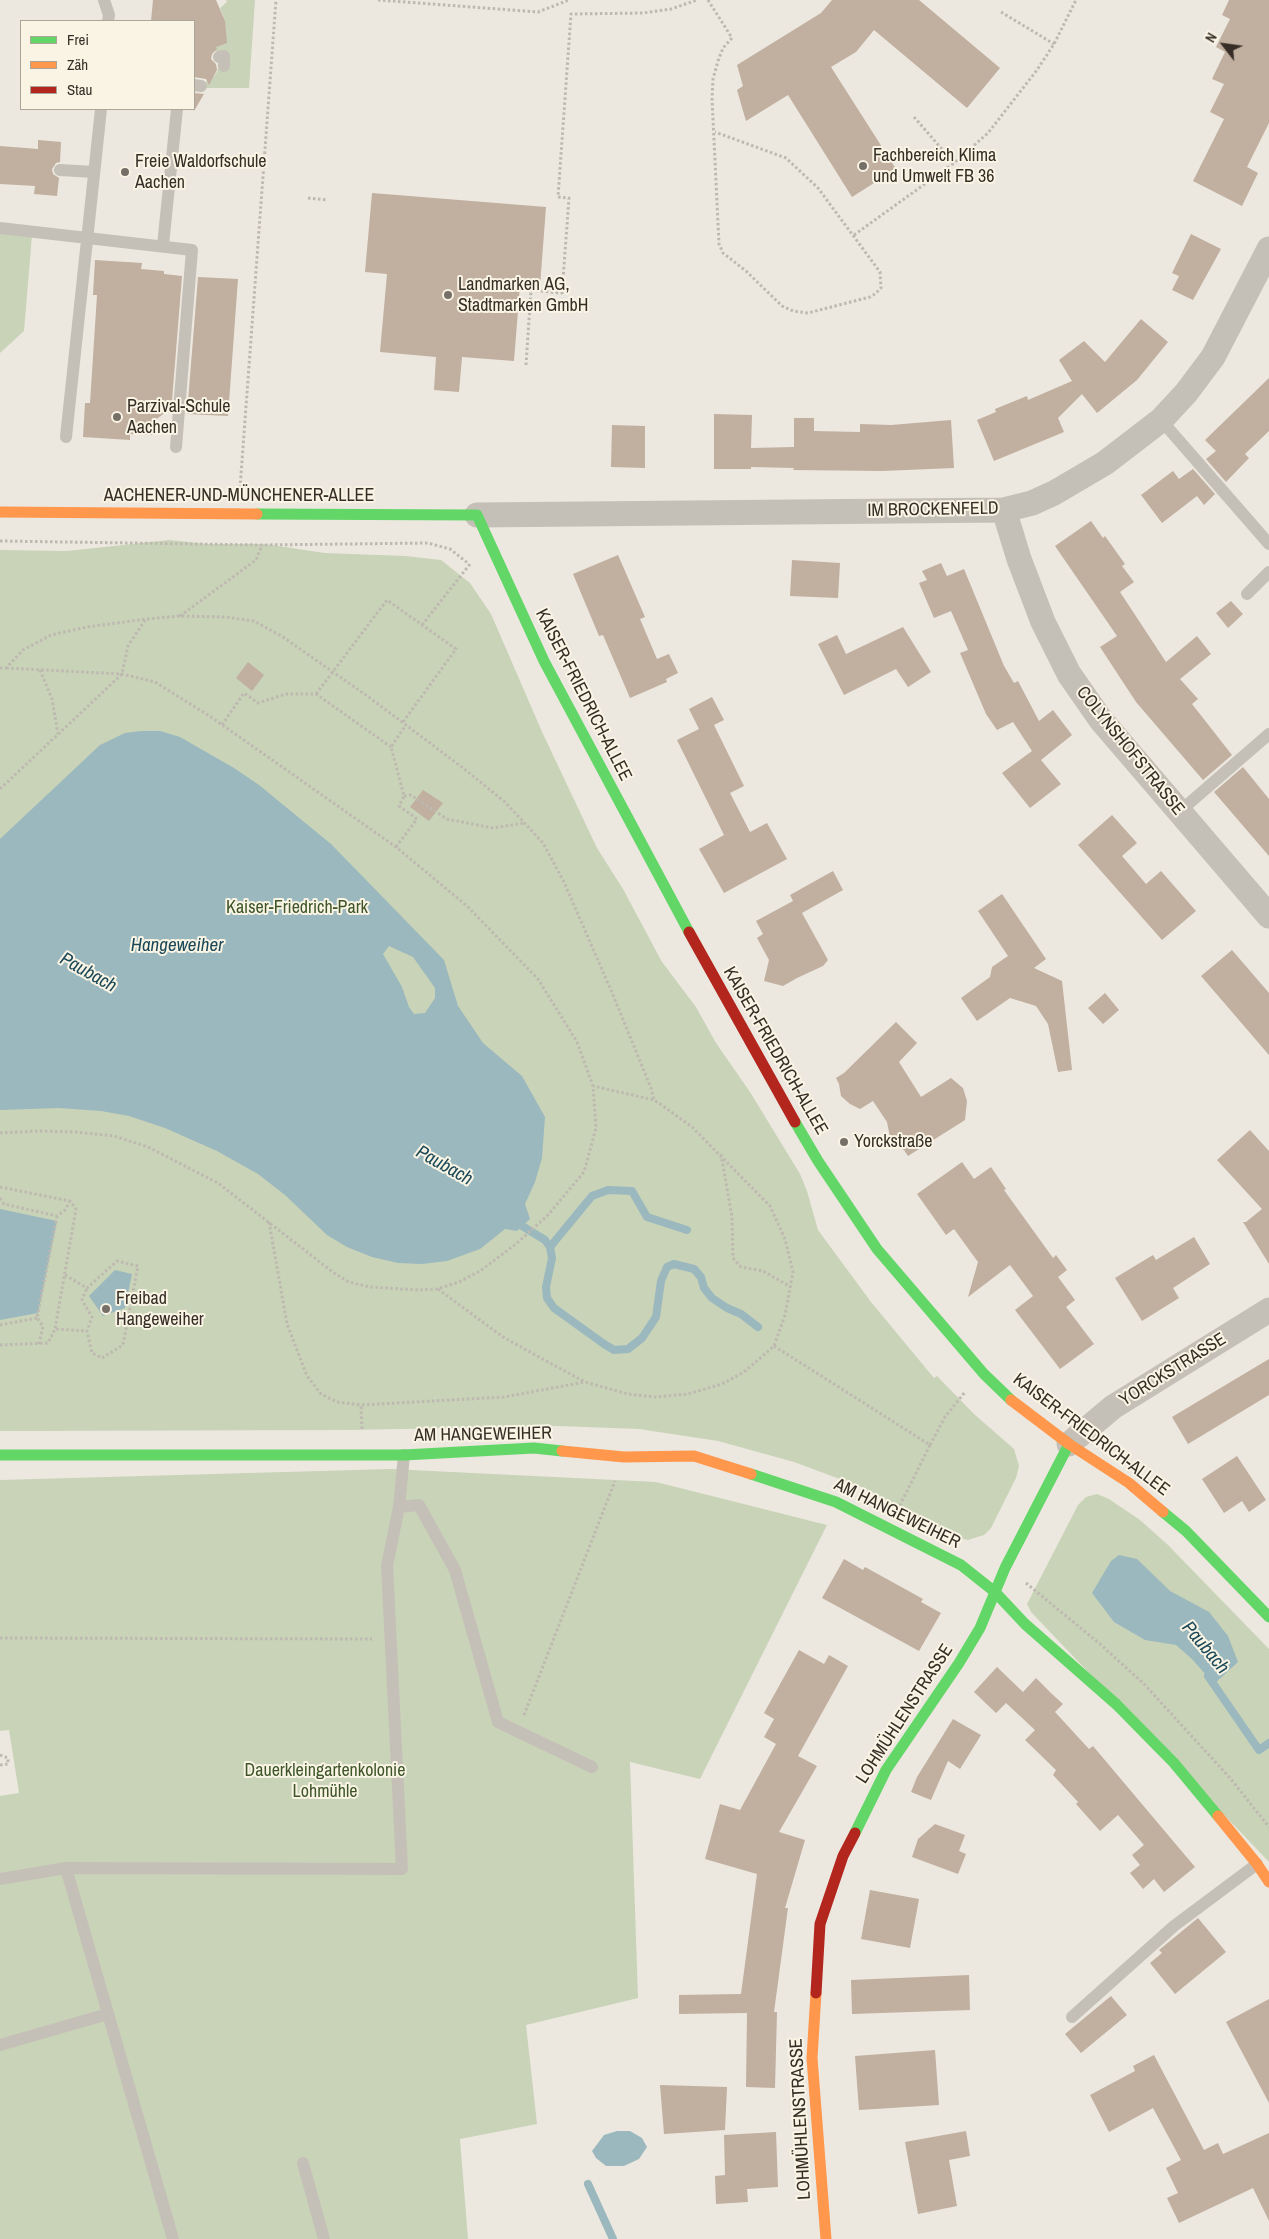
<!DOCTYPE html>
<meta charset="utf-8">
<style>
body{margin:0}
#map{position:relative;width:1269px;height:2239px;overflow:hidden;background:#ece8df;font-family:"Archivo Narrow",sans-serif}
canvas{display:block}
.legend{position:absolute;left:20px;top:20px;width:175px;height:90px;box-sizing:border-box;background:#faf4e5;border:1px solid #aca599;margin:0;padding:6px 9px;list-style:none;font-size:15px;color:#362e26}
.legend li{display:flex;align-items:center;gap:10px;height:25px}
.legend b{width:25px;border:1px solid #aca599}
.north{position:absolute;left:1199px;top:20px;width:50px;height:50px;-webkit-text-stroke:4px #faf4e5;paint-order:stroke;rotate:300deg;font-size:14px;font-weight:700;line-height:20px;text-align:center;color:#362e26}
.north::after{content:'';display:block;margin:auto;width:18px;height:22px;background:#362e26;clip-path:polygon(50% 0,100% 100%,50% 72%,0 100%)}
</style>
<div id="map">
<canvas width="1269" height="2239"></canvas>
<ul class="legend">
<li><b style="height:6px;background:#63d668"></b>Frei</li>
<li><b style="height:6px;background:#ff974d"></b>Zäh</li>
<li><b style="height:6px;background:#b3261e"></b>Stau</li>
</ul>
<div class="north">N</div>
</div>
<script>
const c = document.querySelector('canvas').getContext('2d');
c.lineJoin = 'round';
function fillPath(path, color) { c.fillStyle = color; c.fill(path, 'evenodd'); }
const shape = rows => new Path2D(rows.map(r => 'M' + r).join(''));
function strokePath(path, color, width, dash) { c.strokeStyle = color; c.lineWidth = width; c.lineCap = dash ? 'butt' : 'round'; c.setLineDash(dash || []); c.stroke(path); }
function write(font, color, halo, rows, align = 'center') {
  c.font = font + ' "Archivo Narrow",sans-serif'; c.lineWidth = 4; c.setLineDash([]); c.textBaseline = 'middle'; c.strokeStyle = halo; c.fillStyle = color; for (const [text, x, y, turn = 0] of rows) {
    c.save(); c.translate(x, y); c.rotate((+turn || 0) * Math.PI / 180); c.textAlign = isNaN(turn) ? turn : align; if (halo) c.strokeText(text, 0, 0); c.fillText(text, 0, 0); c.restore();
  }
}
fillPath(shape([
 [226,0,255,0,249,88,194,88,212,79,217,72,219,64,217,52,213,49,225,21,220,8,227,2],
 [0,231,32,235,24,331,0,353],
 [169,540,207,544,265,544,325,553,405,556,441,560,470,583,491,614,543,734,597,848,623,889,662,962,696,1007,716,1043,750,1092,800,1174,807,1191,818,1230,871,1302,934,1378,937,1376,974,1414,1014,1449,1019,1466,1016,1478,991,1528,984,1535,968,1540,960,1538,864,1488,794,1462,718,1441,639,1429,558,1426,349,1430,0,1431,0,550,67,551],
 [391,1469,656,1482,827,1525,700,1779,630,1762,638,1998,526,2025,537,2124,460,2139,468,2239,0,2239,0,1796,19,1793,9,1730,0,1731,0,1480],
 [1097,1494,1109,1499,1140,1520,1168,1545,1269,1649,1269,1862,1031,1612,1027,1604,1078,1505,1086,1497]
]), '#c9d3b8');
fillPath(shape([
 [141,731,160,731,180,737,234,768,259,785,331,844,444,960,458,1006,483,1043,522,1076,545,1117,542,1158,535,1182,525,1204,530,1219,517,1231,505,1229,480,1249,447,1261,422,1264,398,1263,372,1257,347,1247,327,1235,285,1195,258,1174,217,1151,165,1128,129,1116,101,1111,59,1108,0,1110,0,839,100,745,125,733],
 [389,946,413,957,435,988,435,998,425,1013,414,1014,409,1007,402,987,383,954],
 [0,1209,57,1221,38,1313,0,1320],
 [115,1270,132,1274,125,1308,103,1316,89,1296],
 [1119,1555,1137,1559,1170,1591,1209,1612,1228,1636,1238,1662,1214,1684,1192,1659,1176,1645,1145,1640,1114,1622,1092,1593,1111,1561],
 [617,2131,630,2131,642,2138,647,2147,639,2159,624,2166,606,2166,596,2158,592,2151,604,2135]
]), '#9ab8be');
strokePath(shape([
 [514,1221,545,1240,550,1247,552,1258,546,1287,547,1298,554,1308,604,1344,614,1350,628,1349,642,1338,656,1317,661,1281,667,1267,674,1264,694,1269,701,1277,704,1288,712,1298,727,1308,741,1314,758,1327],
 [550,1247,592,1196,608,1190,632,1191,647,1217,687,1230],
 [1208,1676,1259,1750,1269,1743],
 [588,2184,613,2239]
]), '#9ab8be', 8);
fillPath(shape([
 [153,0,216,0,225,21,227,43,216,47,217,49,212,54,211,59,216,64,217,70,209,85,206,79,194,77,194,21,151,21],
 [832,0,919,0,1000,68,967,108,874,30,856,52,831,67,896,169,852,197,788,95,746,121,737,90,743,86,737,65,821,13],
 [1229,0,1269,0,1269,123,1247,167,1258,173,1242,206,1193,181,1224,119,1210,112,1224,84,1212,79,1225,52,1216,47,1230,19,1222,15],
 [194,93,204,94,194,111],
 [38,140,61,142,60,162,56,163,52,169,53,174,59,178,57,196,34,194,35,186,0,184,0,146,38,149],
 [372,193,546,207,540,286,520,285,514,361,462,357,459,392,434,390,436,357,380,352,387,274,365,272],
 [1191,234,1221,249,1193,300,1172,290,1179,276,1172,273],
 [95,260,142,263,141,269,164,271,164,274,182,276,171,413,166,412,154,421,153,435,130,434,130,440,83,437,85,403,90,403,97,295,93,295],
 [198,277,238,279,228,416,187,414],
 [1141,319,1168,342,1137,380,1097,413,1082,394,1058,418,1064,432,994,461,977,420,996,412,995,409,1027,396,1028,400,1072,381,1059,360,1084,341,1105,362],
 [1269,378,1269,431,1245,454,1249,458,1226,482,1206,459,1216,451,1205,440],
 [714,414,752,415,751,448,794,447,794,418,814,418,814,431,860,432,860,424,891,425,951,420,954,468,882,471,793,470,794,468,751,467,751,469,714,469],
 [612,425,645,426,645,468,611,467],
 [1193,469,1215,494,1204,505,1197,496,1162,523,1141,495,1173,471,1179,479],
 [1091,521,1103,538,1105,536,1125,564,1122,566,1134,582,1120,592,1166,662,1197,636,1211,654,1180,679,1198,699,1192,704,1232,755,1203,780,1136,702,1100,647,1117,636,1055,546],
 [618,555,645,617,640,619,657,659,669,654,678,673,666,679,667,682,630,698,603,635,599,636,573,574],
 [792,560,840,563,838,598,790,596],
 [941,563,947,576,964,569,1004,666,1014,683,1018,681,1039,721,1053,710,1072,735,1041,760,1061,784,1030,808,1002,773,1032,751,1013,722,997,730,986,714,960,653,968,650,951,611,934,618,919,583,927,580,922,571],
 [1231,601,1243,614,1228,628,1216,613],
 [903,627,931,672,908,687,896,669,844,695,818,644,837,635,846,654],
 [248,662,264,675,252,691,236,678],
 [712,697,724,720,714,725,744,786,730,793,750,832,767,823,787,859,724,893,699,849,724,835,677,740,699,729,689,709],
 [1243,767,1269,799,1269,856,1214,792],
 [423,790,443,803,429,821,410,807],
 [1112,815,1137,843,1122,856,1146,884,1161,871,1196,911,1162,940,1078,845],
 [833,871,843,890,802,913,828,960,823,966,797,978,783,986,764,981,769,960,757,938,763,934,756,921,793,901,790,895],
 [1002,894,1046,959,1034,968,1062,981,1072,1070,1058,1072,1048,1024,1036,1006,1010,998,977,1021,961,998,990,977,992,967,1008,956,978,911],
 [1232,950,1269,993,1269,1055,1201,976],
 [1105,993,1119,1010,1103,1024,1088,1008],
 [896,1022,917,1043,899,1062,921,1097,951,1078,963,1088,967,1101,965,1120,908,1156,904,1150,899,1147,890,1137,887,1122,873,1101,860,1109,850,1104,841,1096,839,1084,836,1078,844,1073],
 [1250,1130,1269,1151,1269,1264,1243,1222,1246,1222,1262,1209,1217,1160],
 [962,1162,974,1179,991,1167,1006,1189,1004,1190,1053,1258,1056,1255,1067,1270,1058,1277,1075,1300,1066,1307,1094,1344,1060,1369,1015,1310,1033,1296,1010,1265,968,1297,978,1262,954,1229,946,1235,917,1194],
 [1194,1237,1210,1264,1173,1288,1179,1298,1142,1321,1115,1278,1153,1255,1156,1260],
 [1269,1359,1269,1395,1188,1444,1172,1417],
 [1237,1456,1266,1500,1249,1512,1242,1501,1224,1513,1202,1479],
 [844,1559,863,1570,865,1567,905,1589,923,1599,921,1602,941,1613,919,1651,822,1598],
 [799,1650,824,1664,829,1655,848,1666,798,1756,817,1766,779,1832,805,1840,785,1908,788,1908,774,2012,777,2012,775,2088,746,2087,747,2013,679,2014,679,1995,741,1994,757,1874,705,1859,720,1804,740,1810,776,1744,764,1737,774,1719,764,1713],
 [997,1667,1023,1692,1036,1678,1052,1694,1063,1704,1055,1712,1089,1749,1093,1746,1195,1867,1164,1892,1154,1879,1143,1889,1130,1873,1140,1865,1132,1855,1144,1845,1118,1815,1100,1831,1076,1804,1078,1802,1053,1775,1056,1770,1025,1740,1035,1730,1006,1703,996,1713,974,1692],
 [953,1719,981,1735,960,1769,948,1761,931,1800,911,1792,917,1777],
 [935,1824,965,1835,959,1851,966,1854,958,1874,912,1857,918,1839],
 [870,1890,919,1899,910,1948,861,1939],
 [1198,1918,1226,1952,1175,1994,1150,1963,1162,1953,1159,1950],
 [969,1975,970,2010,852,2014,851,1980],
 [1111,1996,1127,2015,1081,2053,1065,2034],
 [1269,1999,1269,2103,1226,2022],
 [935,2050,939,2105,859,2110,855,2056],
 [1154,2055,1204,2150,1218,2143,1223,2154,1269,2133,1269,2221,1253,2188,1179,2223,1167,2198,1178,2193,1166,2168,1181,2160,1153,2108,1109,2132,1090,2095,1135,2071,1133,2066],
 [660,2085,727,2087,725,2130,664,2134],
 [966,2131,970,2156,949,2160,957,2206,918,2214,905,2142],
 [776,2132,778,2187,747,2189,748,2202,716,2204,715,2176,725,2175,724,2135]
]), '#c1afa0');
strokePath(shape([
 [378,0,538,12,569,0],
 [708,0,732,38,723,48,718,61,713,79,712,98,719,244,723,253,746,271,782,306,793,311,808,313,870,297,875,294,881,288,880,272,818,188,786,158,715,132],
 [1001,12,1054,44],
 [914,117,954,163],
 [308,198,327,200],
 [854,235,954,163,988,133,1037,70,1054,44,1076,0],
 [526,365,531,290,562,293,569,198,558,197,571,14,643,13,671,9,697,0],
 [240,488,276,0],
 [0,541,262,545,428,543,450,549,469,564],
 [180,616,256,560,262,545],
 [422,625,470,564],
 [0,668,6,668,23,650,51,635,87,627,146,619,180,616,225,617,254,621,283,637,370,698,463,768,505,802,543,843,564,882,613,995,651,1088,654,1100],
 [40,670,52,699,58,734],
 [316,694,387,600,456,649,403,722],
 [222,725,244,693,258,703,286,694,316,694,391,747],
 [0,789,122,674,128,646,145,620],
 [404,796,411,795,447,819,493,828,524,823],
 [396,847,417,819,399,806,404,796,391,747,405,726],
 [0,1133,38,1131,76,1132,114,1136,148,1147,218,1183,334,1273,349,1282,370,1287,418,1290,437,1289,459,1282,480,1271,516,1244,548,1215,584,1172,596,1128,593,1086,577,1042,538,979,467,906,396,847,211,717,155,682,122,674,6,668],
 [721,1154,732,1217,733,1258,741,1267,763,1271,791,1287],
 [0,1187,70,1201,76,1209,55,1329],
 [0,1198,4,1204,57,1216,65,1210,70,1201],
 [269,1222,287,1324,307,1376,321,1394,337,1402,361,1405],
 [65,1275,87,1288,117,1261,138,1266,123,1345,102,1358,92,1353,87,1331,92,1317,82,1300,87,1288],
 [438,1289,503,1337,548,1362,585,1382,628,1394,655,1397,688,1394,722,1384,744,1372,774,1346,785,1315,793,1272,785,1239,770,1206,692,1127,660,1104,654,1100,593,1086],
 [0,1325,37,1318],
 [39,1344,43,1326,37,1318,57,1216],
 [0,1345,48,1343,55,1329,87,1331],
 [774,1346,930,1445,900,1505],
 [362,1429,361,1405,504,1397,585,1382],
 [930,1445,945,1417,965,1392],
 [1026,1583,1100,1644,1144,1684,1230,1778,1269,1827],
 [0,1638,372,1639],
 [524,1715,615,1481],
 [0,1755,8,1758,8,1764,0,1765]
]), '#beb9b0', 3, [2.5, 2.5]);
strokePath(shape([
 [104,0,109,15,108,21],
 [219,57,224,56,224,66],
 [194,85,201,86],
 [60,170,94,172],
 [0,228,192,250,176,447],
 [163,245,177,109],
 [1161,420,1269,544],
 [66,437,101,109],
 [1247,594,1269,572],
 [1179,812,1269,734],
 [399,1507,404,1455],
 [66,1868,173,2239],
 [0,1879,66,1868,402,1869,387,1566,399,1507,419,1505,455,1570,498,1722,592,1767],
 [1072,2017,1174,1926,1257,1864],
 [0,2045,108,2014],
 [303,2163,324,2239]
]), '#c5c0b7', 12);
strokePath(shape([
 [1004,510,1019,559,1043,622,1069,674,1101,720,1269,916],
 [477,515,1004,510,1032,503,1054,493,1105,463,1161,420,1186,393,1213,357,1269,249],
 [1069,1444,1113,1407,1269,1310]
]), '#c5c0b7', 25);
strokePath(shape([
 [257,514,477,515,544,661,689,932],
 [795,1122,818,1161,877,1249,984,1374,1011,1400],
 [0,1455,404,1455,534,1448,562,1451],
 [751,1474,836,1502,961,1565,995,1592,1025,1624,1116,1704,1174,1763,1218,1816],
 [1163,1512,1186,1531,1269,1617],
 [855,1833,886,1770,959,1663,980,1628,1005,1568,1069,1444]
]), '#63d668', 11);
strokePath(shape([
 [0,512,257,514],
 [1011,1400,1069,1444,1129,1483,1163,1512],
 [562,1451,624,1457,694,1456,751,1474],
 [1218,1816,1257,1864,1269,1882],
 [816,1993,812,2058,826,2239]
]), '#ff974d', 11);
strokePath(shape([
 [689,932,795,1122],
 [816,1993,820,1924,843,1856,855,1833]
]), '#b3261e', 11);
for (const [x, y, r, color] of [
 [863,166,5,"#766f67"],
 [125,172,5,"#766f67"],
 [448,295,5,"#766f67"],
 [117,417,5,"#766f67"],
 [844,1142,5,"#766f67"],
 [106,1309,5,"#766f67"]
]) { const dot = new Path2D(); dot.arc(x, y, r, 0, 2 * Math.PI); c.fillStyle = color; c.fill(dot); strokePath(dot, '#faf4e5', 2); }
write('18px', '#362e26', '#faf4e5', [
 ["Fachbereich Klima",873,156],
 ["und Umwelt FB 36",873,177],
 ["Freie Waldorfschule",135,162],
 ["Aachen",135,183],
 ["Landmarken AG,",458,285],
 ["Stadtmarken GmbH",458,306],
 ["Parzival-Schule",127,407],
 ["Aachen",127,428],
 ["Yorckstraße",854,1142],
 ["Freibad",116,1299],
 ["Hangeweiher",116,1320]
], 'left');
write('18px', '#362e26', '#faf4e5', [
 ["AACHENER-UND-MÜNCHENER-ALLEE",239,496],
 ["IM BROCKENFELD",933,510,-1],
 ["KAISER-FRIEDRICH-ALLEE",583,695,63],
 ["COLYNSHOFSTRASSE",1130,751,51],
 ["KAISER-FRIEDRICH-ALLEE",775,1051,60],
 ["YORCKSTRASSE",1173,1370,-32],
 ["AM HANGEWEIHER",483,1435,-1],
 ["KAISER-FRIEDRICH-ALLEE",1091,1435,37],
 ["AM HANGEWEIHER",897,1514,26],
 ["LOHMÜHLENSTRASSE",905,1714,-57],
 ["LOHMÜHLENSTRASSE",801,2119,-93]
]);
write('18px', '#3d5529', '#faf4e5', [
 ["Kaiser-Friedrich-Park",297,908],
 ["Dauerkleingartenkolonie",325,1771],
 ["Lohmühle",325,1792]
]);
write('italic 19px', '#1b4958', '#faf4e5', [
 ["Hangeweiher",177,946],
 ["Paubach",88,973,29],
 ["Paubach",444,1166,29],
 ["Paubach",1205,1648,50]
]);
</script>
